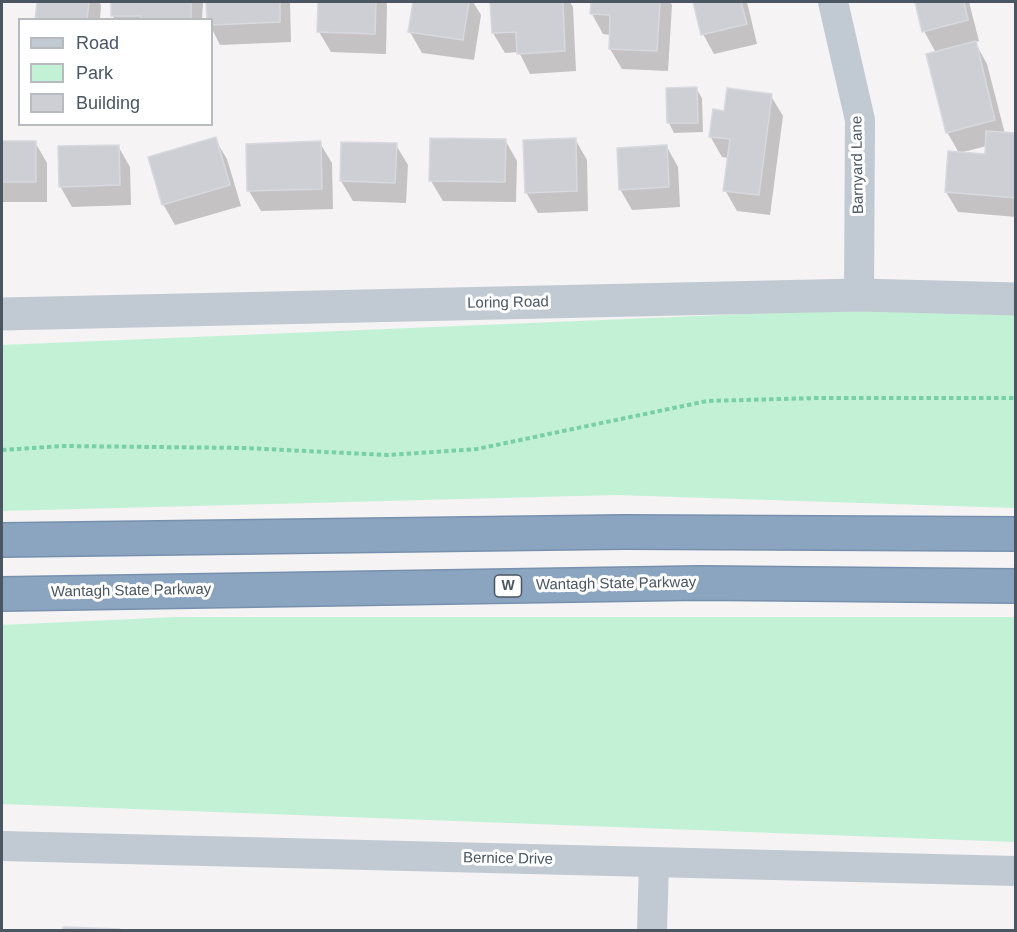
<!DOCTYPE html>
<style>
body{margin:0}
#map{position:relative;width:1017px;height:932px;overflow:hidden;background:#f5f3f3;font-family:Arial,sans-serif}
canvas{display:block}
.frame{position:absolute;inset:0;border:3px solid #4a5661;pointer-events:none}
.legend{position:absolute;left:18px;top:18px;width:195px;height:108px;box-sizing:border-box;background:#fff;border:2px solid #b7bbc0;margin:0;padding:8px 10px;list-style:none;font-size:18px;color:#4a5661}
.legend li{display:flex;align-items:center;gap:12px;height:30px}
.legend b{width:30px;border:2px solid #b7bbc0}
</style>
<div id="map">
<canvas width="1017" height="932"></canvas>
<div class="frame"></div>
<ul class="legend">
<li><b style="height:8px;background:#c1cad2"></b>Road</li>
<li><b style="height:16px;background:#c3f1d5"></b>Park</li>
<li><b style="height:16px;background:#cdcfd5"></b>Building</li>
</ul>
</div>
<script>
const c = document.querySelector('canvas').getContext('2d');
c.lineJoin = 'round';
function fillPath(path, color) { c.fillStyle = color; c.fill(path, 'evenodd'); }
const shape = rows => new Path2D(rows.map(r => 'M' + r).join(''));
function strokePath(path, color, width, dash) { c.strokeStyle = color; c.lineWidth = width; c.lineCap = dash ? 'butt' : 'round'; c.setLineDash(dash || []); c.stroke(path); }
function write(font, color, halo, rows, align = 'center') {
  c.font = font + ' Arial,sans-serif'; c.lineWidth = 6; c.setLineDash([]); c.textBaseline = 'middle'; c.strokeStyle = halo; c.fillStyle = color; for (const [text, x, y, turn = 0] of rows) {
    c.save(); c.translate(x, y); c.rotate((+turn || 0) * Math.PI / 180); c.textAlign = isNaN(turn) ? turn : align; if (halo) c.strokeText(text, 0, 0); c.fillText(text, 0, 0); c.restore();
  }
}
fillPath(shape([
 [867,309,1015,313,1015,508,616,495,2,511,2,345],
 [176,617,1015,617,1015,842,2,804,2,625]
]), '#c3f1d5');
fillPath(shape([
 [38,2,99,2,101,5,100,20,37,20],
 [113,2,203,2,202,20,115,20,112,15],
 [208,2,290,2,291,42,220,45,212,29,212,20,208,20],
 [320,2,386,2,387,5,386,54,331,52,319,32],
 [414,2,473,2,481,15,474,60,422,53,410,32],
 [492,2,570,2,573,7,576,71,530,74,519,52,505,53,493,33],
 [592,2,670,2,672,5,668,71,622,69,610,49,611,35,603,34,592,14],
 [695,2,747,2,757,44,714,54,703,34],
 [917,2,969,2,979,41,975,42,987,64,1005,134,1016,135,1016,217,958,212,946,192,986,156,987,146,959,153,947,132,936,53,924,31],
 [696,88,702,98,703,132,674,133,669,123],
 [771,96,783,116,770,215,737,211,725,190,729,158,722,157,710,136,725,113],
 [215,139,227,159,241,206,175,225,163,204],
 [575,139,587,160,588,211,538,213,526,192],
 [505,140,517,161,516,202,443,201,431,181],
 [2,142,35,142,47,163,47,202,2,202],
 [320,143,332,163,333,209,261,211,249,191],
 [396,145,408,165,406,203,353,201,341,181],
 [118,146,130,167,131,205,72,207,60,186],
 [667,147,678,167,680,207,632,210,620,189],
 [64,929,111,930,64,930]
]), '#0003');
const building = shape([
 [37,2,89,2,87,20,35,20,37,2],
 [111,2,191,2,191,20,141,20,141,16,111,16,111,2],
 [206,2,280,2,280,22,212,25,212,20,207,20,206,2],
 [318,2,376,2,375,34,317,32,318,2],
 [413,2,469,2,463,40,408,32,413,2],
 [490,2,563,2,565,51,517,54,516,32,492,33,490,2],
 [591,2,660,2,657,51,609,49,610,15,590,14,591,2],
 [693,2,741,2,747,24,701,35,693,2],
 [915,2,964,2,968,20,922,32,915,2],
 [976,41,995,120,946,133,926,54,976,41],
 [697,87,698,123,667,123,666,88,697,87],
 [727,88,772,94,759,195,723,191,730,139,709,137,713,109,724,111,727,88],
 [986,131,1016,133,1016,198,945,192,948,151,985,154,986,131],
 [216,137,230,185,162,205,148,157,216,137],
 [430,138,506,139,505,182,429,181,430,138],
 [576,138,577,191,525,193,523,140,576,138],
 [2,141,36,141,36,182,2,182,2,141],
 [321,141,322,189,247,191,246,144,321,141],
 [341,142,397,143,395,183,340,181,341,142],
 [119,145,120,185,59,187,58,146,119,145],
 [667,145,669,187,619,190,617,148,667,145],
 [63,927,120,929,120,930,63,930,63,927]
]);
fillPath(building, '#cdcfd5');
strokePath(building, '#d7d9de', 1.5);
const motorway = shape([
 [2,540,625,532,1016,534],
 [2,594,700,583,1016,586]
]);
strokePath(motorway, '#7690ad', 36);
strokePath(shape([
 [2,450,64,446,245,448,387,455,477,449,707,401,818,398,1016,398]
]), '#7ad0a6', 4, [4.5, 3]);
strokePath(shape([
 [833,2,860,120,859,295],
 [2,846,1016,871],
 [652,930,654,863]
]), '#c1cad2', 30);
strokePath(shape([
 [2,314,859,295,1016,299]
]), '#c1cad2', 33);
strokePath(motorway, '#8ba5c1', 33);
for (const [x, y, w] of [
 [508,586,27]
]) { const box = new Path2D(); box.roundRect(x - w / 2, y - 11, w, 22, 4.5); c.fillStyle = '#fff'; c.fill(box); strokePath(box, '#4a5661', 1.5); }
write('bold 14px', '#4a5661', null, [
 ["W",508,586]
]);
write('15px', '#4a5661', '#fff', [
 ["Barnyard Lane",858,165,-91],
 ["Loring Road",508,303,-1],
 ["Wantagh State Parkway",616,584,-1],
 ["Wantagh State Parkway",131,591,-1],
 ["Bernice Drive",508,859,1]
]);
</script>
